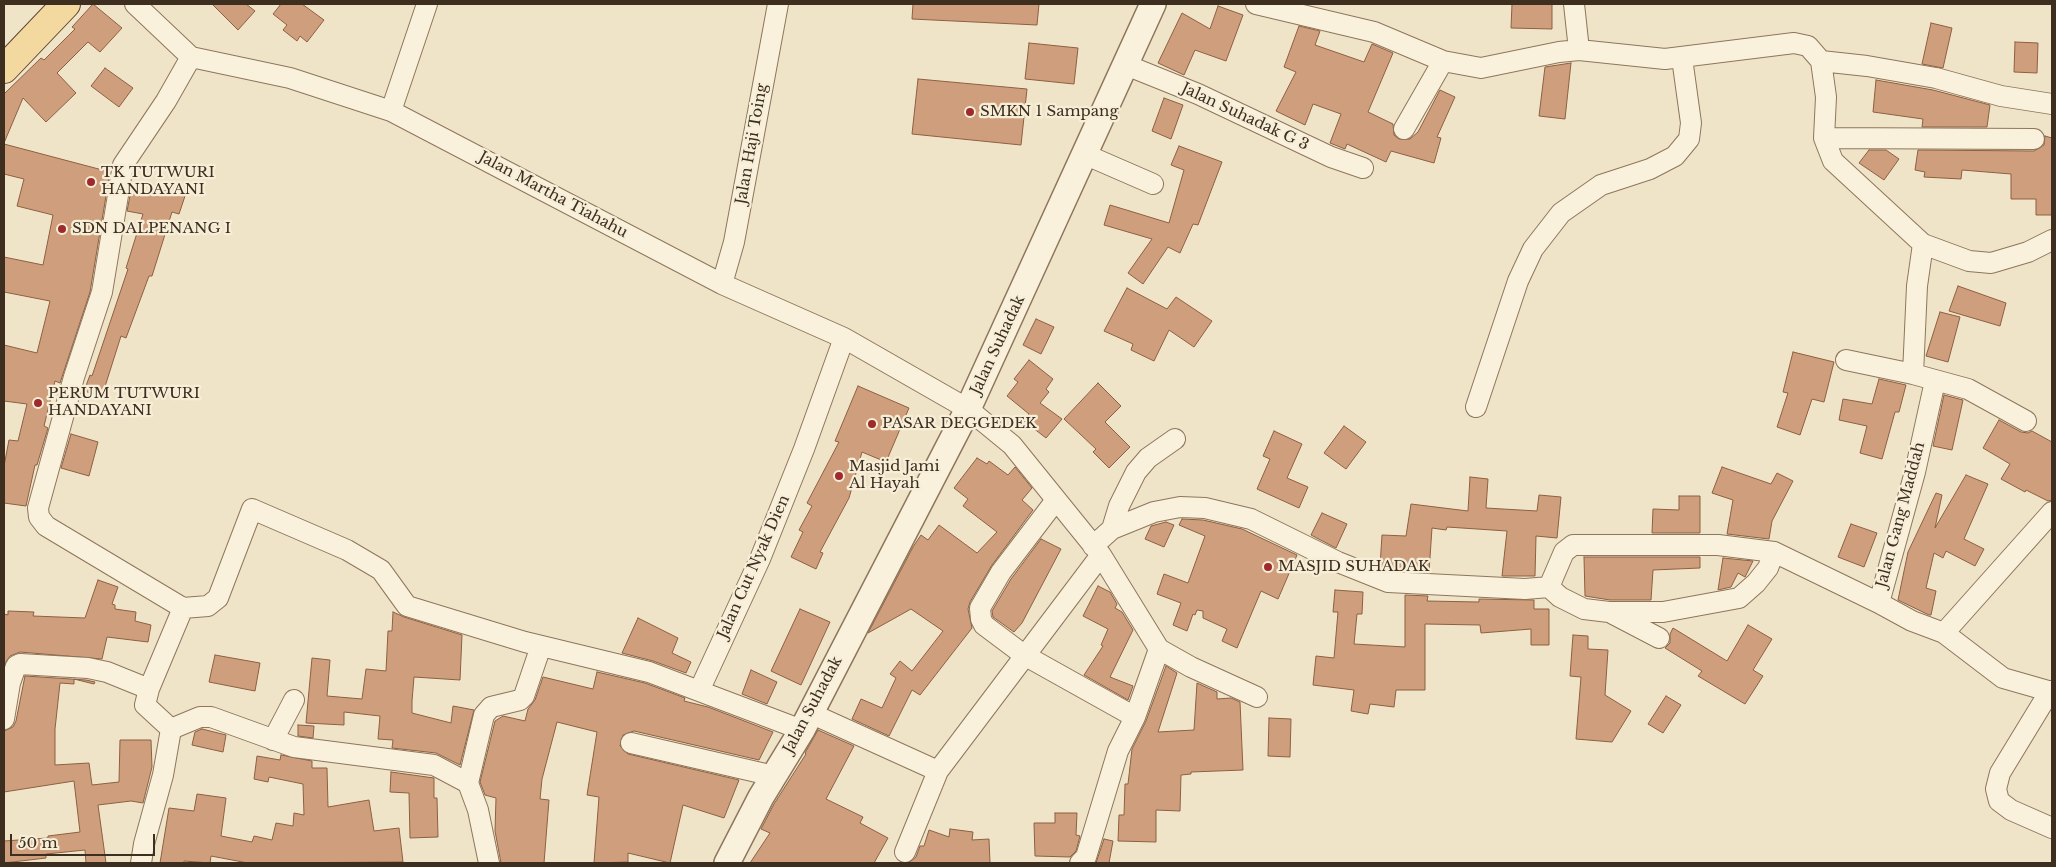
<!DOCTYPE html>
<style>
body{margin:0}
#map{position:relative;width:2056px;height:867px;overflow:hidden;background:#f0e4c8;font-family:"Libre Baskerville",serif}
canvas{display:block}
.frame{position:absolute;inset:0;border:5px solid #3d2e20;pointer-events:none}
.scale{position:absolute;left:10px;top:834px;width:145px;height:22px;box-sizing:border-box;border:2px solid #3d2e20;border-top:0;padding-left:6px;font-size:15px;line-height:18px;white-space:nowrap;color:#3d2e20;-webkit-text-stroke:4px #f7eed8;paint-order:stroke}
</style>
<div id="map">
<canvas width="2056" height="867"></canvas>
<div class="frame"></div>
<div class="scale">50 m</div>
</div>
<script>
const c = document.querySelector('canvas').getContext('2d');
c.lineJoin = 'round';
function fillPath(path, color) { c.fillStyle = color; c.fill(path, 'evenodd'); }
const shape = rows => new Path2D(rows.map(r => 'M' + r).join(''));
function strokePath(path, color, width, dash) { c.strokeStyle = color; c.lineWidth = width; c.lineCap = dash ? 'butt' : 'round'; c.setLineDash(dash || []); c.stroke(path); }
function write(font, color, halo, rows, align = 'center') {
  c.font = font + ' "Libre Baskerville",serif'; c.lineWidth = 4.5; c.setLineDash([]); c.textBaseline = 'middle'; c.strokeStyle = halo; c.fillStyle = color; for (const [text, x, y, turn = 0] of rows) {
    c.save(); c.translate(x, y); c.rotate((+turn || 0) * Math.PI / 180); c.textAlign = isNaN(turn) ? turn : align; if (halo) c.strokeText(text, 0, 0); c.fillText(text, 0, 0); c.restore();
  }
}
const building = shape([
 [93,4,122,28,100,52,88,42,57,73,76,93,46,122,23,98,4,143,4,94,41,58,44,60,75,29,72,27,93,4],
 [212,4,246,4,255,11,238,30,212,4],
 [281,4,302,4,324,20,307,42,300,36,297,41,283,30,287,25,273,14,281,4],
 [913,4,1039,4,1037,25,912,19,913,4],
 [1512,4,1552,4,1552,29,1511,28,1512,4],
 [1218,6,1243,15,1226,61,1195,50,1184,75,1158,63,1182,13,1210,29,1218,6],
 [1931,23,1952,28,1943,68,1922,64,1931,23],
 [1299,26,1320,31,1315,45,1364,62,1372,44,1393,53,1368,112,1393,124,1394,135,1399,139,1410,139,1418,132,1440,90,1455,97,1437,137,1441,138,1434,163,1391,151,1386,162,1347,144,1345,149,1330,143,1341,114,1313,104,1305,125,1276,111,1296,72,1284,67,1299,26],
 [2015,42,2038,43,2037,73,2014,72,2015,42],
 [1029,43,1078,48,1074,84,1025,79,1029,43],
 [1571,63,1565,119,1539,116,1545,67,1571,63],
 [105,68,133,88,119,107,91,86,105,68],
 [918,79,1027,89,1021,145,912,134,918,79],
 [1876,80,1933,90,1990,105,1987,127,1922,127,1923,119,1873,112,1876,80],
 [1164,98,1183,105,1171,139,1152,131,1164,98],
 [2045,136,2052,138,2052,215,2036,215,2036,199,2011,199,2011,174,1962,170,1961,179,1924,177,1925,172,1915,170,1918,150,2034,151,2044,145,2045,136],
 [4,144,110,172,90,292,60,383,55,381,44,426,48,428,37,465,35,465,26,506,4,503,4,466,9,440,18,441,27,404,4,401,4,345,37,353,50,301,4,292,4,257,43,265,53,215,17,206,24,179,4,174,4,144],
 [1179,146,1222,162,1198,225,1193,224,1180,253,1168,247,1143,284,1128,273,1152,239,1104,225,1110,205,1169,223,1184,170,1171,165,1179,146],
 [1869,150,1886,150,1899,159,1884,180,1859,163,1869,150],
 [159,189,185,196,179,214,172,212,152,276,149,276,126,338,121,336,102,396,84,391,90,375,92,376,128,269,126,268,143,214,127,211,131,191,157,196,159,189],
 [1958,286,2006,303,2000,326,1949,311,1958,286],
 [1127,288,1167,309,1176,297,1212,321,1194,347,1169,330,1154,361,1131,350,1133,344,1104,331,1127,288],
 [1940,312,1960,317,1948,362,1926,356,1940,312],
 [1036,319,1054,327,1041,354,1023,345,1036,319],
 [1793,352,1834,362,1824,402,1812,399,1800,435,1777,427,1788,393,1783,392,1793,352],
 [1029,360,1053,379,1046,389,1049,392,1040,403,1062,419,1046,438,1024,421,1029,414,1007,396,1018,382,1014,379,1029,360],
 [1879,379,1906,385,1899,412,1895,412,1882,459,1860,453,1867,426,1839,420,1843,399,1872,404,1879,379],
 [1098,383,1121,406,1105,422,1130,447,1109,468,1093,452,1096,449,1064,419,1098,383],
 [858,386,909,408,886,462,862,452,849,498,820,552,823,553,816,569,791,557,803,532,799,530,812,506,807,503,839,442,835,441,858,386],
 [1944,395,1963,400,1952,450,1933,446,1944,395],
 [1999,420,2021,432,2028,433,2032,431,2052,442,2052,500,2048,501,2026,490,2025,492,2001,479,2010,464,1983,448,1999,420],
 [1344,426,1366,442,1346,469,1324,453,1344,426],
 [1274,431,1302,444,1287,478,1308,487,1299,508,1257,489,1270,459,1263,456,1274,431],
 [71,434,98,442,89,476,61,468,71,434],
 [977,458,987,464,989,461,1008,475,1015,467,1032,488,1022,500,1033,510,992,565,970,602,968,609,972,628,920,695,912,690,889,736,852,719,861,699,882,708,896,678,890,674,900,661,912,671,943,631,911,609,868,633,913,547,921,535,928,540,939,525,977,553,997,532,963,506,968,499,954,488,977,458],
 [1722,467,1771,484,1777,473,1793,481,1772,521,1769,539,1727,534,1733,500,1712,493,1722,467],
 [1966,475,1988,484,1964,539,1984,549,1975,566,1946,551,1943,558,1934,553,1926,588,1936,591,1931,615,1929,615,1898,600,1908,552,1936,493,1942,495,1935,528,1966,475],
 [1470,477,1488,479,1486,508,1537,511,1539,495,1561,497,1557,538,1536,536,1535,576,1502,576,1507,531,1447,527,1446,530,1432,528,1429,572,1391,570,1380,566,1382,535,1406,536,1411,504,1468,511,1470,477],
 [1679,496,1700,496,1700,533,1652,533,1653,509,1679,510,1679,496],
 [1322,513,1347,524,1336,548,1311,535,1322,513],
 [1182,519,1203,520,1242,529,1297,555,1278,599,1261,591,1237,648,1222,641,1227,629,1203,618,1203,611,1197,610,1195,615,1193,614,1187,631,1173,625,1181,603,1157,594,1164,574,1188,583,1205,536,1179,525,1182,519],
 [1166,522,1174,525,1164,547,1145,539,1151,526,1166,522],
 [1851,524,1877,533,1864,567,1838,557,1851,524],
 [1041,539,1061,549,1022,623,1014,632,993,617,992,611,1011,579,1041,539],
 [1584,557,1700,557,1700,568,1653,570,1651,600,1610,600,1585,596,1584,557],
 [1723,558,1753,561,1745,577,1738,573,1731,587,1718,590,1723,558],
 [98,580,118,587,112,604,115,605,115,609,136,612,135,621,151,625,148,642,107,637,102,659,20,652,10,656,4,665,4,614,8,615,8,611,34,612,33,616,85,618,98,580],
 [1098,586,1110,592,1117,604,1115,608,1122,612,1133,630,1110,677,1133,686,1128,700,1084,675,1103,646,1101,645,1108,629,1083,616,1098,586],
 [1335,590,1363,592,1362,614,1357,614,1354,644,1405,647,1405,595,1428,596,1427,601,1479,602,1479,599,1534,600,1534,609,1549,609,1549,645,1531,645,1531,629,1481,633,1480,625,1425,624,1425,690,1396,690,1394,707,1370,704,1368,714,1351,711,1354,690,1313,685,1316,656,1334,658,1338,612,1333,612,1335,590],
 [800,609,830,622,801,685,771,671,800,609],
 [393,612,404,617,462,635,460,680,414,677,412,701,412,713,451,723,453,706,474,710,460,765,436,753,392,748,393,740,378,739,380,716,344,712,344,725,306,723,312,658,330,660,327,696,362,699,366,669,386,671,388,631,392,631,393,612],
 [638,618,678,638,672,653,691,662,686,673,653,661,622,653,638,618],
 [1748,625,1772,639,1753,670,1763,676,1745,704,1698,676,1702,671,1665,648,1670,643,1670,634,1673,628,1727,661,1748,625],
 [1573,635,1588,636,1588,649,1608,650,1605,695,1631,711,1612,742,1576,739,1581,677,1570,676,1573,635],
 [215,655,260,663,255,691,209,682,215,655],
 [1166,666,1177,673,1158,732,1194,730,1197,683,1217,692,1217,699,1231,698,1240,702,1243,770,1191,772,1191,774,1181,775,1180,811,1156,810,1156,842,1118,841,1119,815,1124,815,1125,784,1128,784,1132,749,1146,721,1166,666],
 [751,670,777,682,767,704,742,694,751,670],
 [597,672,645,683,685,698,684,701,708,707,773,732,759,760,634,731,623,735,620,746,628,754,739,780,724,818,683,805,670,863,628,853,628,862,594,863,599,797,587,795,597,732,557,722,542,779,540,799,549,800,544,863,501,863,495,831,496,798,485,795,480,782,495,721,503,716,525,721,528,709,535,700,543,677,593,689,597,672],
 [25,676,86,680,95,682,94,684,74,679,74,684,60,683,55,729,55,765,89,763,92,785,119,782,120,740,151,740,152,767,143,803,131,801,98,805,106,863,86,863,85,850,46,854,46,858,4,863,4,841,48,838,48,836,80,832,74,781,4,792,4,731,13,727,16,721,25,676],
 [1666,696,1681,705,1663,733,1648,724,1666,696],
 [1269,718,1291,719,1290,757,1268,756,1269,718],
 [298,725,314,726,313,738,298,736,298,725],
 [202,729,226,735,223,752,192,745,195,732,202,729],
 [818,730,854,746,826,799,863,817,860,823,888,838,874,863,750,863,770,833,761,829,774,804,806,754,805,753,818,730],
 [281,755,312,761,312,768,327,768,328,807,369,800,374,831,399,828,403,862,248,863,211,856,210,863,184,861,184,863,160,863,169,808,194,811,197,794,226,798,221,836,252,842,254,836,272,840,276,823,293,826,294,813,304,815,303,784,269,777,268,782,254,779,257,756,280,760,281,755],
 [391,772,434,778,434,798,437,798,438,837,410,838,409,793,390,792,391,772],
 [1055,813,1077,813,1076,835,1080,836,1076,851,1070,857,1035,856,1034,823,1055,823,1055,813],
 [950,829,973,832,972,840,989,839,990,863,908,863,916,857,920,846,924,846,929,830,949,837,950,829],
 [1104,839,1113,841,1109,863,1096,863,1104,839]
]);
fillPath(building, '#cf9f7d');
strokePath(building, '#8d5f41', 1);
const minor = shape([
 [135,4,191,57,290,78,391,111,722,284,844,338,968,409,1012,445,1101,555,1159,649,1191,667,1257,697],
 [1256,4,1374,32,1443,61,1481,68,1559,52,1579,50,1665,59,1794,43,1808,46,1821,61,1826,97,1824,138,1833,161,1923,244,1969,261,1991,263,2028,252,2052,240],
 [1574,4,1579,50],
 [1821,61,1867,66,1936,78,2001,96,2052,104],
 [1126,65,1198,94,1331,157,1363,168],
 [391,111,427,4],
 [1404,129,1443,61],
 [1824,138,2034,139],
 [1084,154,1153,184],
 [1923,244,1917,286,1913,374,1968,389,2026,421],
 [722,284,734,242,778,4],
 [1846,360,1913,374],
 [1935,381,1915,472,1879,603,1912,621,1944,633,2003,678,2052,692],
 [1476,407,1518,281,1533,249,1561,213,1601,185,1650,169,1675,156,1689,139,1691,123,1682,58],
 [1056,500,1001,572,980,608,981,619,984,625,1024,655,1135,717],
 [1112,529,1119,506,1136,472,1148,458,1175,439],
 [1093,546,1112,529,1154,512,1180,507,1205,508,1251,519,1338,562,1388,582,1525,589,1549,587,1564,552,1573,545,1718,545,1774,552,1879,603],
 [1549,587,1560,597,1584,609,1609,612,1663,612,1739,598,1756,583,1768,568,1774,552],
 [183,608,46,526,39,517,38,508,74,377,102,292,123,165,166,101,191,57],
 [1613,614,1659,638],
 [1944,633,2052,512],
 [2050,691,2000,773,1996,789,1999,801,2011,810,2052,828],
 [810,713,938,771,1101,555],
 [4,719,10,683,16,666,20,664,88,668,107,672,149,689],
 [171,729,145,705,149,689,183,608,208,606,218,598,252,509,347,550,381,570,407,606,525,642,649,672,699,691],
 [171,729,200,717,211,717,294,747,434,765,468,783,478,810,489,863],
 [802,730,699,691,760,559,804,449,844,338],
 [273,740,294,700],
 [631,743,774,776],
 [468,783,484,715,491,707,520,700,524,696,541,646],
 [905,852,938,771],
 [141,863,144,844,163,775,171,729],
 [1080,863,1086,857,1118,751,1135,717,1159,649]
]);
const tertiary = shape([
 [727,863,761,797,802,730,968,409,1153,4]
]);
const primary = shape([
 [4,69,66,4]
]);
strokePath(minor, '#8d765c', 22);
strokePath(tertiary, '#8d765c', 28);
strokePath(primary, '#5b4430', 30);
strokePath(minor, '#faf1dc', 20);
strokePath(tertiary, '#faf1dc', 25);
strokePath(primary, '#f3d9a0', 28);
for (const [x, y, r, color] of [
 [970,112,5,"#9e2a2b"],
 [91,182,5,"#9e2a2b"],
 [62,229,5,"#9e2a2b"],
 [38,403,5,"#9e2a2b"],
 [872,424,5,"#9e2a2b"],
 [839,476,5,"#9e2a2b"],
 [1268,567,5,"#9e2a2b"]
]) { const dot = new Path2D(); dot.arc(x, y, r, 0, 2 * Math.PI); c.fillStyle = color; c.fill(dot); strokePath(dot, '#f7eed8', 2); }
write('15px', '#3d2e20', '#f7eed8', [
 ["SMKN 1 Sampang",980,112],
 ["TK TUTWURI",101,173],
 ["HANDAYANI",101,190],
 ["SDN DALPENANG I",72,229],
 ["PERUM TUTWURI",48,394],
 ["HANDAYANI",48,411],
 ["PASAR DEGGEDEK",882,424],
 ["Masjid Jami",849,467],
 ["Al Hayah",849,484],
 ["MASJID SUHADAK",1278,567]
], 'left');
write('15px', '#3d2e20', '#f7eed8', [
 ["Jalan Suhadak G 3",1245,117,25],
 ["Jalan Haji Toing",752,144,-80],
 ["Jalan Martha Tiahahu",553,195,28],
 ["Jalan Suhadak",998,345,-65],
 ["Jalan Gang Maddah",1901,515,-75],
 ["Jalan Cut Nyak Dien",754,567,-66],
 ["Jalan Suhadak",813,705,-62]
]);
</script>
